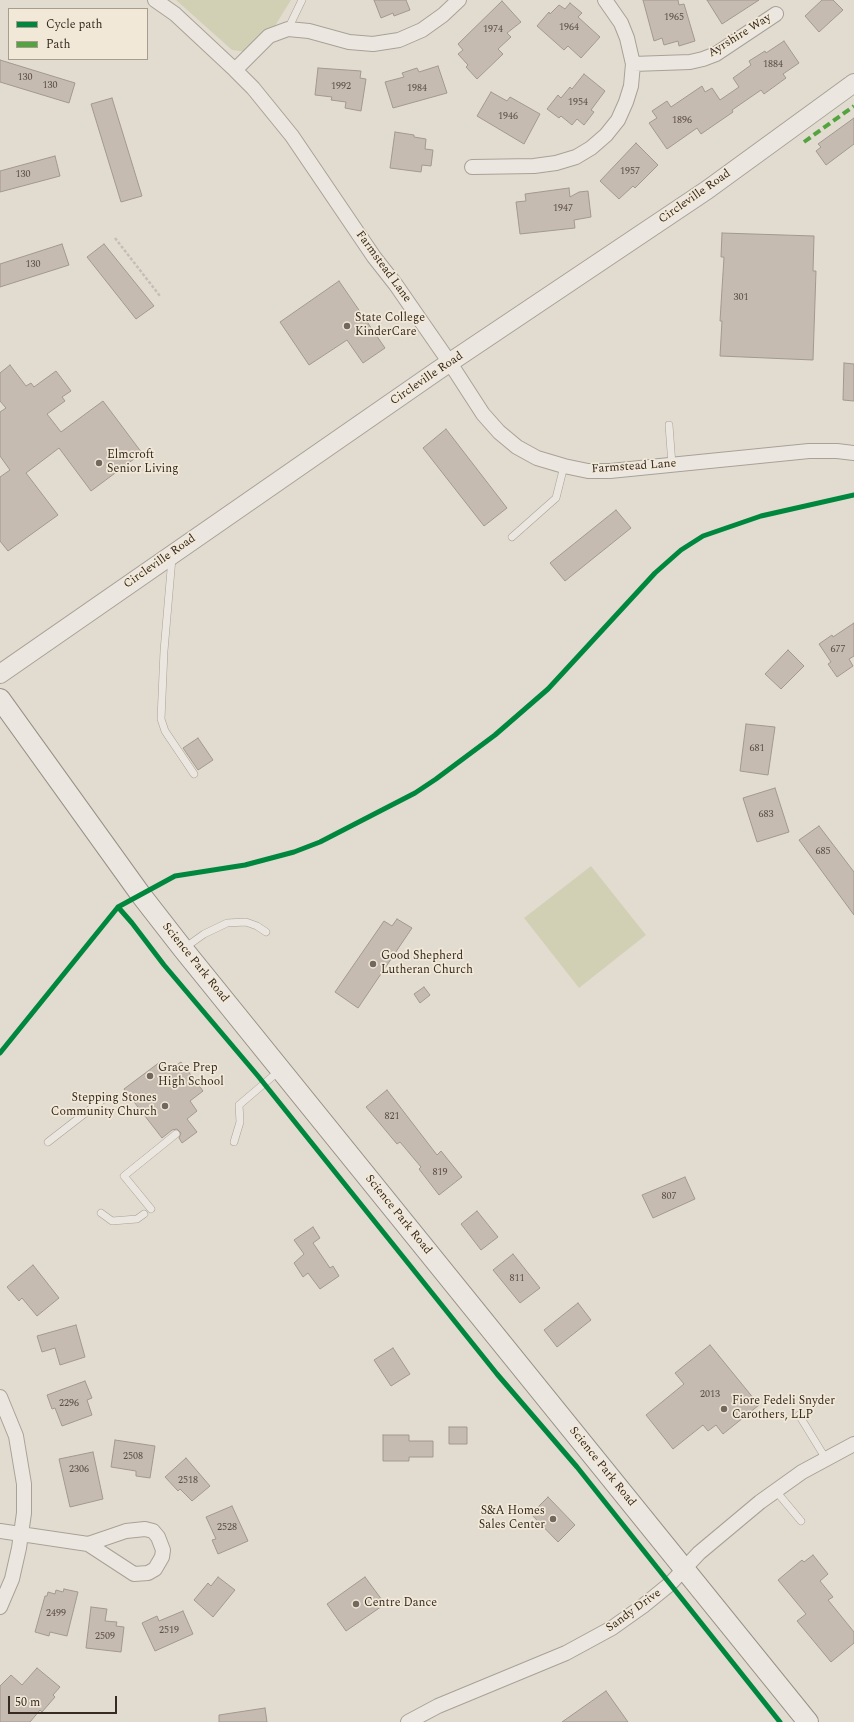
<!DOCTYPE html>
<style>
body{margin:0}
#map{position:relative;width:854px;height:1722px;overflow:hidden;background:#e2dcd0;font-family:Spectral,serif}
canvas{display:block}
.legend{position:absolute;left:8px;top:8px;width:140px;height:52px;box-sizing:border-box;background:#f2e8d7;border:1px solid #a79c8e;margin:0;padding:5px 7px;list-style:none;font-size:12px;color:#362a21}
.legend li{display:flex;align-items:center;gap:8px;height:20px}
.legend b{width:20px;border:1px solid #a79c8e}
.scale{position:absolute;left:8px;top:1696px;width:109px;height:18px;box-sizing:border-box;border:2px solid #362a21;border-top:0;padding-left:5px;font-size:12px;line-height:14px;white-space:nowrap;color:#362a21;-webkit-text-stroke:3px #f2e8d7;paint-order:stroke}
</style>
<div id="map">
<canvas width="854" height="1722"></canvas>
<ul class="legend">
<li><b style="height:5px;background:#00873e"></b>Cycle path</li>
<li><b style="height:5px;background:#53a441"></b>Path</li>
</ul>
<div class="scale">50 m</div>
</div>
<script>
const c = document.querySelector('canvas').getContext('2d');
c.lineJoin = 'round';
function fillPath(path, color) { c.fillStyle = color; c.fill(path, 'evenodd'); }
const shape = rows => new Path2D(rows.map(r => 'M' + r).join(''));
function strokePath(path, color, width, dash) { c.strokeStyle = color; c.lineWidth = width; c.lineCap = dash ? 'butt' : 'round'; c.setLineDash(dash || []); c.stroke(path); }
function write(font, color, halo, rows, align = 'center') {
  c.font = font + ' Spectral,serif'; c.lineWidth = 3.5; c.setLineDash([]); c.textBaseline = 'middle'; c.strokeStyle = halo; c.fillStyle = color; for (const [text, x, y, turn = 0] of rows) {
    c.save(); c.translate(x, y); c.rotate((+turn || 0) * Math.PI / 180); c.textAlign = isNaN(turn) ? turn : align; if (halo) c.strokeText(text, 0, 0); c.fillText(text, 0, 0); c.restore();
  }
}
fillPath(shape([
 [176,0,291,0,273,29,246,52,232,50],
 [591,866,646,935,579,988,524,918]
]), '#d2d0b4');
const building = shape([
 [374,0,406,0,410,10,394,16,393,13,381,18,374,0],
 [643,0,678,0,679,5,684,4,695,41,679,46,678,41,664,45,662,38,654,41,643,0],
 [707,0,759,0,722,24,707,0],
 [822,0,833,0,843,10,819,32,805,16,822,0],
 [502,1,521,22,507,33,511,37,498,49,503,54,477,79,466,67,468,65,458,54,463,50,458,44,502,1],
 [570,3,582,13,578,17,600,37,581,58,568,46,564,50,537,26,549,12,550,14,559,5,565,9,570,3],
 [784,41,799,63,783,74,786,78,764,94,761,90,732,110,733,112,701,134,697,128,667,149,649,123,657,118,652,111,667,101,671,107,702,86,705,92,712,88,720,100,739,87,733,78,751,65,749,61,765,51,766,53,784,41],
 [0,60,75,83,69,103,0,82,0,60],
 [438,66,447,93,393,108,385,82,404,77,402,73,417,68,419,72,438,66],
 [318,68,361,71,360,78,366,79,361,111,345,108,346,102,331,100,332,97,315,95,318,68],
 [584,74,605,91,591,110,594,112,584,125,577,119,572,125,561,116,559,118,547,109,558,95,561,98,570,87,572,89,584,74],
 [491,92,507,101,510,97,540,114,524,144,477,116,491,92],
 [112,98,142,196,121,202,91,104,112,98],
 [854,118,854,144,826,165,816,151,821,147,818,144,854,118],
 [395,132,414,135,414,137,426,139,425,149,433,150,431,166,422,165,421,172,390,168,395,132],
 [636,143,658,165,635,188,633,186,619,199,600,181,636,143],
 [55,156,60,176,0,192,0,171,55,156],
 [569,188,570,197,579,192,588,191,591,217,574,220,575,228,520,234,516,202,526,201,525,194,569,188],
 [722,233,814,236,813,271,816,271,813,360,720,356,722,321,720,321,724,257,721,257,722,233],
 [62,244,69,265,0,287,0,264,62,244],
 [104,244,154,306,136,319,87,257,104,244],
 [339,281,385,348,363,363,347,340,309,365,280,322,339,281],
 [844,363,854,364,854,401,843,400,844,363],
 [10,365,26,386,31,383,34,387,56,371,71,391,62,397,65,401,47,414,61,432,103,401,142,453,91,491,59,448,26,473,58,515,8,551,0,541,0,477,10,470,0,456,0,412,6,408,0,401,0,373,10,365],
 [446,429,507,508,484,526,423,448,446,429],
 [616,510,631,528,565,581,550,563,616,510],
 [854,623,854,656,849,659,853,666,837,677,828,664,831,662,819,644,832,635,833,637,854,623],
 [788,650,804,666,781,689,765,674,788,650],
 [746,724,775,727,768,775,740,771,746,724],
 [198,738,213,760,198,770,183,748,198,738],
 [775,788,789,832,757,842,743,798,775,788],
 [819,826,854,872,854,915,799,840,819,826],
 [397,919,412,928,358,1008,335,992,384,921,392,926,397,919],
 [424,987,430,995,420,1003,414,994,424,987],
 [160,1062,167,1072,181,1062,203,1091,190,1101,197,1111,187,1119,197,1132,182,1143,179,1138,181,1133,177,1129,172,1130,162,1138,124,1089,160,1062],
 [387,1090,437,1155,441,1151,462,1177,439,1195,419,1169,421,1167,400,1142,397,1144,366,1107,387,1090],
 [685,1177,695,1199,653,1218,642,1195,685,1177],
 [477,1211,498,1237,481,1250,461,1224,477,1211],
 [313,1227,320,1238,313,1243,330,1268,333,1266,339,1276,320,1289,308,1273,303,1277,294,1263,304,1254,294,1240,313,1227],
 [513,1254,540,1288,520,1303,493,1270,513,1254],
 [33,1265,59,1298,37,1316,22,1298,19,1301,7,1287,33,1265],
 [578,1303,591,1320,557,1347,544,1330,578,1303],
 [76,1325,85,1357,60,1365,55,1348,42,1352,37,1336,76,1325],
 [710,1345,759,1405,723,1434,716,1425,708,1431,703,1425,673,1449,646,1415,684,1384,675,1373,710,1345],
 [393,1348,410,1374,391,1386,374,1360,393,1348],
 [85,1381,92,1398,87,1400,92,1415,62,1426,55,1408,52,1409,47,1395,85,1381],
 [449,1427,467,1427,467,1444,449,1444,449,1427],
 [383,1435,409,1435,409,1441,433,1441,433,1457,409,1457,409,1461,383,1461,383,1435],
 [115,1440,155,1446,150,1478,136,1476,136,1471,111,1467,115,1440],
 [93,1452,103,1499,70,1507,59,1459,93,1452],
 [186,1458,210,1486,192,1501,180,1489,178,1491,165,1477,186,1458],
 [548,1497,575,1525,558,1542,531,1514,548,1497],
 [232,1506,248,1541,218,1554,212,1540,216,1539,206,1517,232,1506],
 [813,1555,828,1574,820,1581,833,1597,828,1600,854,1632,854,1643,831,1662,797,1621,806,1614,778,1580,802,1560,804,1562,813,1555],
 [218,1577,235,1590,213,1617,194,1600,208,1583,211,1586,218,1577],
 [365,1577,385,1604,346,1631,327,1604,365,1577],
 [64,1589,78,1592,67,1636,50,1632,49,1636,35,1632,45,1596,47,1596,48,1592,55,1594,56,1590,63,1592,64,1589],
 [91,1607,107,1609,105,1621,117,1622,116,1626,124,1627,121,1652,86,1648,91,1607],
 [183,1611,193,1634,155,1651,142,1623,157,1616,159,1621,183,1611],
 [37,1668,60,1687,53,1695,55,1697,42,1712,40,1710,30,1722,0,1722,0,1686,11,1675,22,1685,37,1668],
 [606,1691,628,1722,562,1722,606,1691],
 [265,1708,267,1722,219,1722,219,1715,265,1708]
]);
fillPath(building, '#c6bbb1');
strokePath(building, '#a2988f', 1);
const service = shape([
 [288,29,302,0],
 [669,425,672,465],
 [512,537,556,498,564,466],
 [172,558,164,651,161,719,165,731,194,774],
 [183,949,204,934,227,923,246,922,257,926,266,932],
 [48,1142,106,1097],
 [234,1142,240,1122,239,1105,279,1071],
 [151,1209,124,1176,176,1134],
 [101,1213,112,1221,137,1219,144,1214],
 [799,1415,826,1459],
 [775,1490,801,1521]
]);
const minor = shape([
 [155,0,175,14,235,70,253,88,292,136,374,257,396,285,450,363,483,414,499,432,517,447,537,458,564,466,588,471,610,471,809,451,837,451,854,453],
 [633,64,690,62,703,59,716,54,776,14],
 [235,70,269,36,288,29,309,31,349,42,373,44,399,40,422,30,443,15,459,0],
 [472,167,534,166,556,163,576,157,591,148,606,135,618,120,626,102,631,86,633,64,627,38,621,23,605,0],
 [0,1397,16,1436,24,1484,24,1513,19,1548,12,1579,0,1607],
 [0,1531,88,1544,126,1531,145,1529,153,1531,158,1537,163,1550,162,1557,155,1569,148,1573,134,1574,88,1544],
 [408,1722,438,1706,566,1653,612,1628,643,1606,670,1584,699,1553,760,1502,802,1472,854,1444]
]);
const tertiary = shape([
 [0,674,437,371,707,190,854,83]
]);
const secondary = shape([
 [0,699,141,895,183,949,808,1722]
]);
strokePath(service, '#a8a198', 8);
strokePath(minor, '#a8a198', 16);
strokePath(tertiary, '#a8a198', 20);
strokePath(secondary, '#979188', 22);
strokePath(shape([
 [115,238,160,296]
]), '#c3beb7', 2.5, [3, 2]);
strokePath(service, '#ebe7e0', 7);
strokePath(minor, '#ebe7e0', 14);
strokePath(tertiary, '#ebe7e0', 18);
strokePath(secondary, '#ebe7e0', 20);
strokePath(shape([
 [804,142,854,106]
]), '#53a441', 4, [8, 4]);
strokePath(shape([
 [118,907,132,923,164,965,258,1076,497,1374,577,1467,780,1722],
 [0,1053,118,907,175,876,245,865,294,852,320,842,415,793,436,779,495,735,548,689,655,573,681,550,703,536,761,516,854,495]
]), '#00873e', 5);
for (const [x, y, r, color] of [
 [347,326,4,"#72685e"],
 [99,463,4,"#72685e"],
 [373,964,4,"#72685e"],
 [150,1076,4,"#72685e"],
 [165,1106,4,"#72685e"],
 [724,1409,4,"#72685e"],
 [553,1519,4,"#72685e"],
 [356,1604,4,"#72685e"]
]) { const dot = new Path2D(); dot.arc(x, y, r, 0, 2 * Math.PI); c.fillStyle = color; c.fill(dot); strokePath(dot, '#f2e8d7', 1.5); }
write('10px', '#5a4e45', null, [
 ["1965",674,18],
 ["1964",569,28],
 ["1974",493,30],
 ["1884",773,65],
 ["130",25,78],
 ["130",50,86],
 ["1992",341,87],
 ["1984",417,89],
 ["1954",578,103],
 ["1946",508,117],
 ["1896",682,121],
 ["1957",630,172],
 ["130",23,175],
 ["1947",563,209],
 ["130",33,265],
 ["301",741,298],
 ["677",838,650],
 ["681",757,749],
 ["683",766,815],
 ["685",823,852],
 ["821",392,1117],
 ["819",440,1173],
 ["807",669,1197],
 ["811",517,1279],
 ["2013",710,1395],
 ["2296",69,1404],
 ["2508",133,1457],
 ["2306",79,1470],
 ["2518",188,1481],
 ["2528",227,1528],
 ["2499",56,1614],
 ["2519",169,1631],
 ["2509",105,1637]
]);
write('12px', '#362a21', '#f2e8d7', [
 ["Ayrshire Way",740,36,-32],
 ["Circleville Road",695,197,-35],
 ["Farmstead Lane",383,267,54],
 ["Circleville Road",427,379,-34],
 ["Farmstead Lane",634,467,-4],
 ["Circleville Road",160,562,-35],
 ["Science Park Road",195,963,51],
 ["Science Park Road",398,1215,51],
 ["Science Park Road",602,1467,51],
 ["Sandy Drive",634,1611,-36]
]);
write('12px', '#362a21', '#f2e8d7', [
 ["State College",355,319],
 ["KinderCare",355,333],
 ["Elmcroft",107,456],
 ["Senior Living",107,470],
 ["Good Shepherd",381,957],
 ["Lutheran Church",381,971],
 ["Grace Prep",158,1069],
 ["High School",158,1083],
 ["Stepping Stones",157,1099,"right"],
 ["Community Church",157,1113,"right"],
 ["Fiore Fedeli Snyder",732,1402],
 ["Carothers, LLP",732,1416],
 ["S&A Homes",545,1512,"right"],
 ["Sales Center",545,1526,"right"],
 ["Centre Dance",364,1604]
], 'left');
</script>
